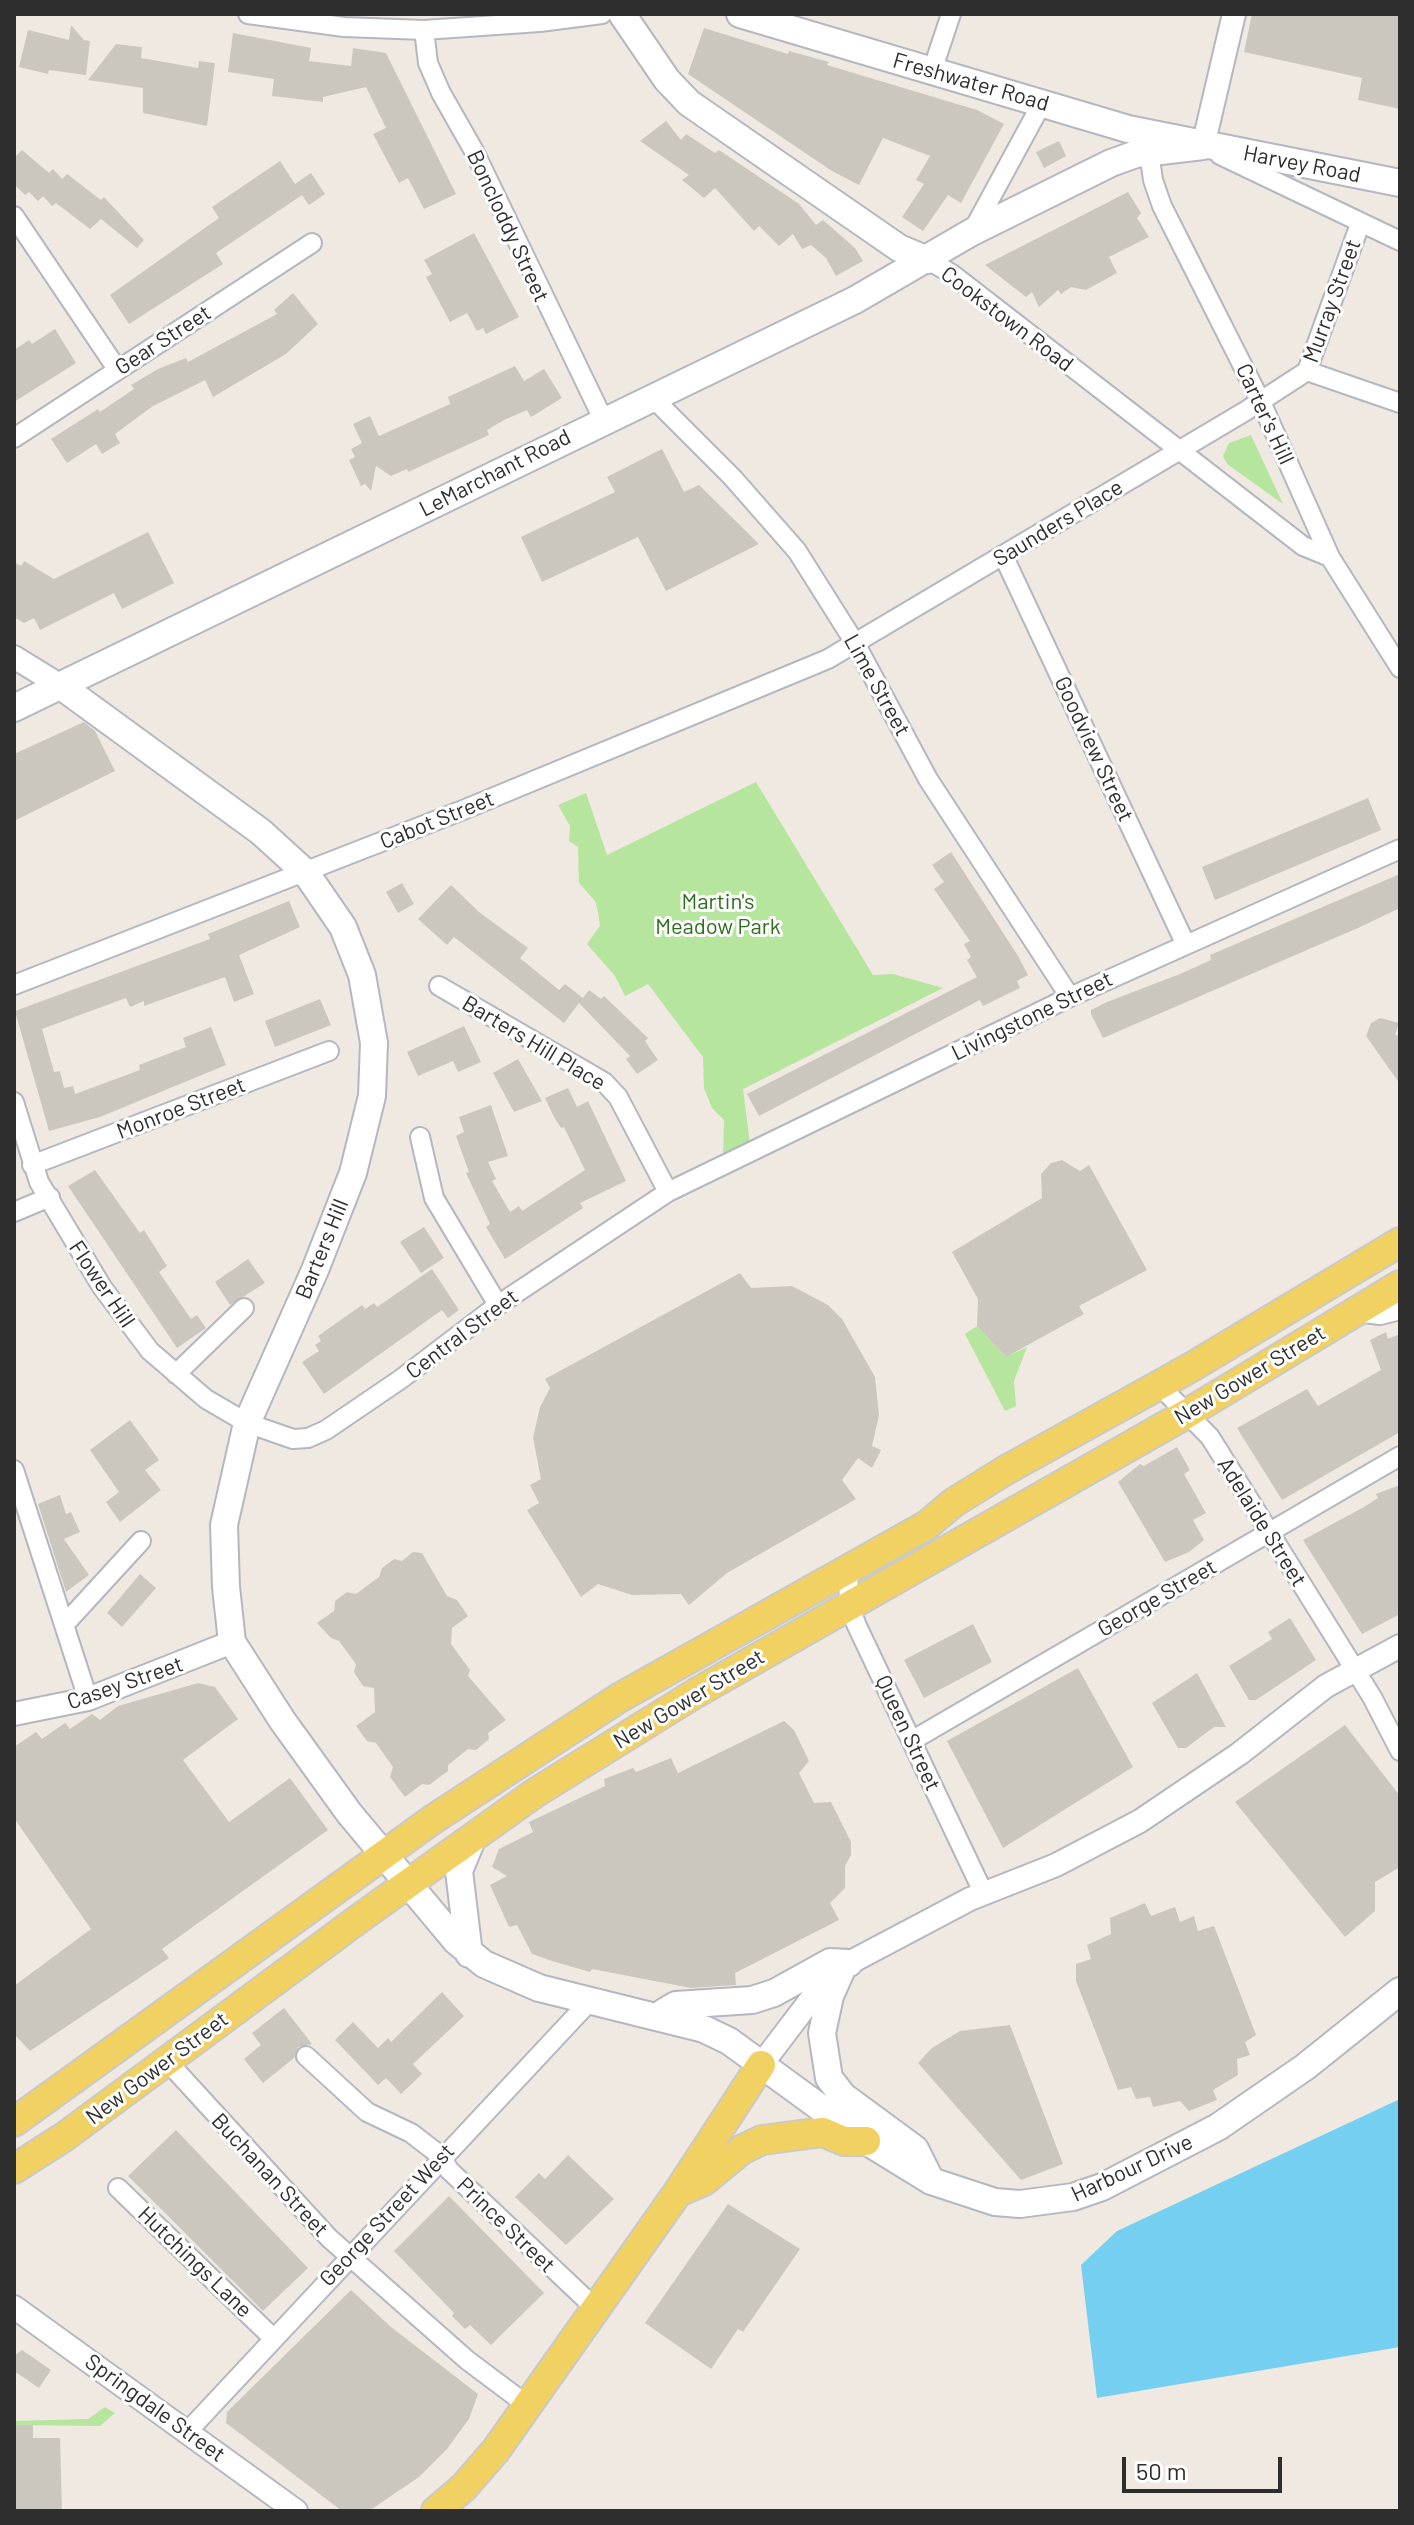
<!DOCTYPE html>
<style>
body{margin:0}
#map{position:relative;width:1414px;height:2525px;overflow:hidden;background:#efe9e1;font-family:Barlow,sans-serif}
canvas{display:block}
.frame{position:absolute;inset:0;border:16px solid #2e2e2e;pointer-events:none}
.scale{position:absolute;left:1122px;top:2457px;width:160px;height:36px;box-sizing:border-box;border:4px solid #2e2e2e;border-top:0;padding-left:10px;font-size:24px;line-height:28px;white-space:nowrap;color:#2e2e2e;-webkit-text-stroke:6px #fff;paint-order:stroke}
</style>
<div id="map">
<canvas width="1414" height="2525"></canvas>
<div class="frame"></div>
<div class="scale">50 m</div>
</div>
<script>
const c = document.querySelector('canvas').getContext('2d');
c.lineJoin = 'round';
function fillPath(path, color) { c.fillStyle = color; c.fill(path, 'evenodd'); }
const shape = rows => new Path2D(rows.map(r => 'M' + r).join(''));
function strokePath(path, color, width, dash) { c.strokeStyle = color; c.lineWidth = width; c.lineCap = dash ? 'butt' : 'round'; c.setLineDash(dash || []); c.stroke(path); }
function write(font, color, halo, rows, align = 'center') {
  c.font = font + ' Barlow,sans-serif'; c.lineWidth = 6; c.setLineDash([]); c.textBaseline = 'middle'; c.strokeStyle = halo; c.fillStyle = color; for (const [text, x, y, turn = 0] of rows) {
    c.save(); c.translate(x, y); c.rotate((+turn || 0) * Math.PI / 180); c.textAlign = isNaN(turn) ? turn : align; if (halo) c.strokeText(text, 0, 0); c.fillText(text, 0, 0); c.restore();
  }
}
fillPath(shape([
 [1251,435,1283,504,1227,464,1223,456,1229,443],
 [756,782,873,975,893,974,943,988,743,1089,750,1144,723,1162,724,1120,712,1108,704,1088,703,1057,648,984,625,996,615,976,587,944,600,926,598,911,595,901,579,883,578,847,569,841,570,826,558,805,586,793,607,855],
 [977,1326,1006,1357,1027,1347,1014,1381,1016,1406,1005,1411,965,1334],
 [105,2407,115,2413,100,2426,14,2425,14,2421,88,2419]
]), '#b6e59e');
fillPath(shape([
 [1400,2099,1400,2347,1097,2398,1081,2265,1117,2231]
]), '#75cff0');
fillPath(shape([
 [1252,14,1400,14,1400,109,1358,100,1362,78,1244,52],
 [71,25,84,40,90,41,86,75,49,70,48,74,19,67,28,30,69,40],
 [704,28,788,54,789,51,829,62,827,65,977,110,1004,124,961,203,948,195,923,231,902,217,924,184,916,180,930,156,883,138,859,185,832,171,688,74],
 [233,33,311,48,309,61,351,66,353,48,386,53,456,194,424,209,408,178,399,183,373,134,386,128,366,87,323,97,323,102,272,96,274,79,228,72],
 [116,44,142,47,141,58,198,68,199,61,215,63,207,126,143,113,143,88,88,80],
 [666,121,681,140,686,134,715,153,719,150,799,204,816,225,823,220,855,248,863,261,836,276,826,258,811,245,802,249,793,234,779,246,759,226,754,231,715,188,704,198,682,180,689,175,640,141],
 [1059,141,1066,156,1044,168,1036,152],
 [22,150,49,173,53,169,62,179,67,174,101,200,104,197,144,240,137,248,101,219,90,229,56,203,52,206,43,196,38,201,29,192,25,195,14,184,14,158],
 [280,161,295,184,311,173,325,194,309,205,302,195,216,253,223,264,129,324,110,295,219,218,212,207],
 [1128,192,1141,213,1137,218,1149,237,1109,257,1117,273,1086,290,1071,287,1061,294,1058,290,1039,307,1032,292,1026,297,985,265],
 [474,233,519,317,486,334,483,328,477,331,467,313,450,322,426,277,432,274,424,260],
 [293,293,318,324,286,354,213,397,205,380,153,406,115,434,120,443,102,454,96,444,67,463,51,439,98,409,100,412,134,389,131,385,158,369,186,358,188,362,277,314,274,310],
 [55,329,76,363,14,402,14,350,29,340,32,344],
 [515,366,524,381,544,369,562,398,531,417,527,410,504,420,487,430,489,435,408,472,407,469,391,476,376,466,371,491,365,484,361,486,349,460,355,457,351,449,362,443,353,424,370,416,379,436,450,404,448,397],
 [662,449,684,492,699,485,759,544,666,591,638,537,542,582,521,537,615,492,607,477],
 [148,532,174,583,122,609,114,593,40,630,34,618,24,623,14,617,14,562,21,566,24,561,54,579],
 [84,722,95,731,115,771,14,821,14,754],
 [1368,798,1381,830,1215,900,1202,867],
 [951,852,1018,956,1028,975,1017,981,1020,988,983,1006,980,1000,759,1116,747,1094,977,977,967,960,971,957,964,944,970,941,934,889,944,882,932,865],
 [1400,874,1400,908,1358,928,1103,1038,1091,1014,1091,1010,1107,1002,1180,974,1211,960,1210,955],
 [402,883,414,904,398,913,386,892],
 [451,885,479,912,528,948,520,958,559,990,565,984,583,998,589,990,601,999,604,996,648,1038,645,1041,658,1060,637,1074,626,1059,630,1056,579,1003,564,1023,454,937,447,945,418,919],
 [289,901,300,927,239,955,254,994,234,1002,225,977,144,1006,144,1001,130,1007,126,998,42,1029,54,1072,60,1071,64,1088,73,1086,75,1094,140,1070,139,1065,186,1047,183,1038,211,1027,226,1065,100,1117,49,1131,15,1011,210,939,208,934],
 [320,999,331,1025,275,1047,265,1021],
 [1380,1018,1399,1023,1395,1035,1400,1036,1400,1084,1366,1036,1371,1023],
 [464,1026,481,1062,458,1072,453,1061,418,1076,407,1052],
 [518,1059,542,1101,514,1112,493,1073],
 [568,1088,577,1107,588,1101,626,1181,580,1203,583,1208,505,1259,486,1227,490,1224,466,1173,469,1172,456,1136,464,1132,459,1117,491,1105,508,1156,488,1162,496,1179,492,1181,510,1212,519,1206,522,1211,585,1170,564,1127,561,1128,554,1117,545,1098],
 [1062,1160,1080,1171,1089,1165,1147,1270,1079,1306,1084,1314,1006,1357,977,1326,978,1299,952,1252,1042,1198,1041,1174,1051,1163],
 [95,1170,140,1233,144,1230,167,1266,159,1272,191,1319,197,1315,206,1328,177,1348,68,1186],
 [424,1227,444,1258,421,1273,400,1242],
 [248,1259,265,1283,230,1305,215,1282],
 [432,1269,459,1310,448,1318,442,1310,324,1394,302,1362,319,1351,315,1345,321,1341,318,1336,362,1305,365,1309,374,1303,377,1307],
 [740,1273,751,1288,792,1286,828,1305,842,1319,875,1377,879,1415,872,1446,881,1450,872,1468,858,1458,842,1480,856,1499,727,1573,689,1605,681,1594,632,1595,598,1584,581,1597,527,1510,539,1503,530,1485,541,1479,533,1438,540,1407,550,1388,545,1379],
 [1386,1332,1388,1339,1400,1334,1400,1432,1282,1500,1237,1428,1307,1389,1318,1406,1381,1370,1370,1340],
 [130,1420,159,1460,145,1470,161,1490,120,1522,106,1502,119,1492,90,1450],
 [1177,1447,1190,1470,1184,1474,1206,1513,1193,1520,1204,1540,1189,1552,1165,1562,1118,1482,1140,1464,1144,1466],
 [1400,1485,1400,1614,1362,1634,1303,1540,1364,1507,1378,1498,1376,1494],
 [60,1495,66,1514,71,1512,80,1532,64,1539,89,1575,66,1592,38,1504],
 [413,1552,422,1553,447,1596,457,1600,468,1616,452,1628,451,1644,470,1670,468,1676,506,1720,488,1733,489,1739,476,1750,468,1749,448,1765,448,1771,429,1785,422,1784,405,1797,390,1777,393,1767,376,1743,367,1741,356,1726,375,1712,374,1688,363,1686,354,1672,356,1664,339,1641,331,1638,317,1623,334,1611,335,1601,347,1592,356,1594,379,1577,382,1568,394,1559,402,1561],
 [140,1574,156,1588,122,1627,107,1613],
 [1290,1618,1316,1660,1256,1700,1249,1700,1229,1666,1272,1639,1268,1632],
 [973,1624,992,1662,924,1698,904,1660],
 [1078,1668,1133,1767,1003,1848,947,1741],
 [1197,1673,1226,1727,1214,1727,1186,1748,1178,1748,1152,1703],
 [198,1683,215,1687,238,1719,183,1760,229,1822,290,1778,328,1830,162,1949,169,1958,30,2051,14,2034,14,1986,91,1929,14,1818,14,1747,36,1732,42,1739,65,1723,70,1729,92,1714,100,1720,118,1706],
 [784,1721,794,1730,809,1761,799,1773,814,1803,831,1802,851,1842,851,1855,845,1866,845,1888,830,1903,839,1920,735,1973,736,1985,691,1988,592,1969,590,1972,552,1961,532,1954,517,1925,509,1927,490,1885,507,1876,492,1867,499,1849,533,1832,529,1822,605,1786,604,1779,633,1768,636,1772,671,1758,678,1773],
 [1345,1725,1400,1796,1400,1867,1375,1882,1375,1911,1345,1937,1235,1802],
 [1145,1903,1151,1916,1175,1907,1180,1922,1194,1916,1198,1931,1214,1926,1256,2035,1245,2042,1250,2055,1237,2059,1238,2075,1213,2090,1217,2100,1189,2111,1180,2101,1153,2107,1150,2097,1136,2099,1131,2087,1118,2090,1076,1981,1076,1964,1091,1959,1087,1945,1111,1934,1110,1918],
 [442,1992,464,2016,413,2064,422,2074,401,2094,386,2078,378,2085,335,2040,353,2022,378,2048,388,2038,391,2042],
 [284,2008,312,2044,298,2047,294,2058,263,2083,244,2059,261,2045,252,2033],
 [1010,2025,1063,2164,1021,2180,918,2063,932,2048,960,2031],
 [176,2130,308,2268,263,2311,128,2176],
 [568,2155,614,2199,566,2245,515,2197,539,2173,545,2179],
 [449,2196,544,2293,491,2345,470,2325,465,2329,452,2316,454,2313,394,2251],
 [728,2204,800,2249,743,2332,738,2329,711,2369,645,2323],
 [351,2290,391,2327,478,2394,469,2419,447,2449,419,2477,369,2511,342,2511,226,2423,227,2412],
 [22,2350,51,2370,39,2388,14,2371,14,2356],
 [14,2425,33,2425,33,2438,60,2438,62,2511,14,2511]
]), '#cbc7bf');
const minor = shape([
 [248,14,344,27,424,30,540,22,602,14],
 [424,30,428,63,441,93,474,151,603,419],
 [932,71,951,14],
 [1149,152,1153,180,1162,206,1261,402,1330,557,1400,668],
 [1220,155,1400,241],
 [14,216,117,369],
 [972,232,1042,103],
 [928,260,952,274,1303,546,1330,557],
 [1307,371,1400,403],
 [652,397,732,477,797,551,855,643,928,779,1070,997],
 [14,438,312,243],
 [1003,555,1185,943],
 [14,985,463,810,828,659,1244,412,1307,371,1360,224],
 [439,986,604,1082,618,1097,668,1192],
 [14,1102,39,1182,102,1287,150,1351,206,1399,247,1423,293,1439,308,1438,326,1430,401,1379,498,1305,668,1192,1070,997,1400,849],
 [420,1137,434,1198,498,1305],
 [32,1165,329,1051],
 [14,1212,50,1197],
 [176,1374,244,1308],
 [1159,1385,1210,1437,1372,1697,1400,1751],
 [14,1470,88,1699],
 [848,1569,849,1605,857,1626,983,1892],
 [64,1625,141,1541],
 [913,1740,1400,1456],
 [306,2056,367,2112,411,2133,441,2156,449,2170,594,2307],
 [167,2061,329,2238,467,2360,527,2405],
 [118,2188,272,2337],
 [188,2431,589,2002]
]);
const tertiary = shape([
 [1203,146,1234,14],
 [14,657,61,686],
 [1358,1310,1380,1313,1400,1308],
 [14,1714,88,1699,232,1642],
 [761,2065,812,1998,849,1963,970,1899,1056,1865,1140,1821,1239,1754,1326,1686,1400,1646],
 [14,2307,296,2511]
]);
const secondary = shape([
 [622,14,667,80,689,103,899,248,928,260],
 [740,14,1128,129,1400,183],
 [61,686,261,832,306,873,343,927,362,975,374,1043,372,1096,353,1173,315,1270,247,1423,224,1525,226,1587,232,1642,282,1720,349,1813,456,1941,484,1964,539,1988,704,2029,729,2041,866,2141,931,2181,995,2202,1020,2204,1073,2197,1102,2187,1218,2127,1305,2067,1400,1991],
 [14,708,855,300,972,232,1111,163,1136,154,1203,146],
 [469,1954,459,1871,473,1837],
 [842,1969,830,1996,822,2033,829,2078,843,2096,915,2149,931,2181],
 [664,2012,676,2005,752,2000,774,1993,830,1962,849,1963]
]);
const primary = shape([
 [14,2122,432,1820,619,1698,927,1525,953,1503,1006,1470,1190,1368,1400,1242],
 [14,2169,64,2137,360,1918,535,1793,696,1693,1188,1413,1400,1285],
 [683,2190,704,2181,743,2149,762,2140,823,2132,844,2141,866,2141],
 [436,2511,464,2487,496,2450,678,2192,761,2065]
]);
strokePath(minor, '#b4b7c1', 22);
strokePath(tertiary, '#b4b7c1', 26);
strokePath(secondary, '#b4b7c1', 30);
strokePath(primary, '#c9c9c9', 32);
strokePath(minor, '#fff', 18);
strokePath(tertiary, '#fff', 22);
strokePath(secondary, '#fff', 26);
strokePath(primary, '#f2d163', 28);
write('22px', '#2e2e2e', '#fff', [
 ["Freshwater Road",971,82,16],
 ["Harvey Road",1302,164,11],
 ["Boncloddy Street",508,226,65],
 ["Murray Street",1332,301,-70],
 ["Cookstown Road",1007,319,37],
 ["Gear Street",163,340,-33],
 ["Carter's Hill",1265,414,65],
 ["LeMarchant Road",495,473,-27],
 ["Saunders Place",1058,523,-31],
 ["Lime Street",877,685,61],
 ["Goodview Street",1094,749,65],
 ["Cabot Street",437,820,-22],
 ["Livingstone Street",1032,1016,-26],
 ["Barters Hill Place",534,1043,31],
 ["Monroe Street",181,1108,-21],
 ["Barters Hill",322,1249,-68],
 ["Flower Hill",102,1284,56],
 ["Central Street",462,1334,-37],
 ["New Gower Street",1250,1375,-31],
 ["Adelaide Street",1262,1522,58],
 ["George Street",1157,1598,-30],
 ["Casey Street",125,1683,-19],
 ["New Gower Street",689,1699,-31],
 ["Queen Street",908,1733,65],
 ["New Gower Street",157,2068,-37],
 ["Harbour Drive",1132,2168,-25],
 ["Buchanan Street",270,2175,47],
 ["George Street West",387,2215,-47],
 ["Prince Street",506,2225,44],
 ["Hutchings Lane",195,2262,44],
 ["Springdale Street",155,2408,36]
]);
write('22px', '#2c6e1b', '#fff', [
 ["Martin's",718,902],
 ["Meadow Park",718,927]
]);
</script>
